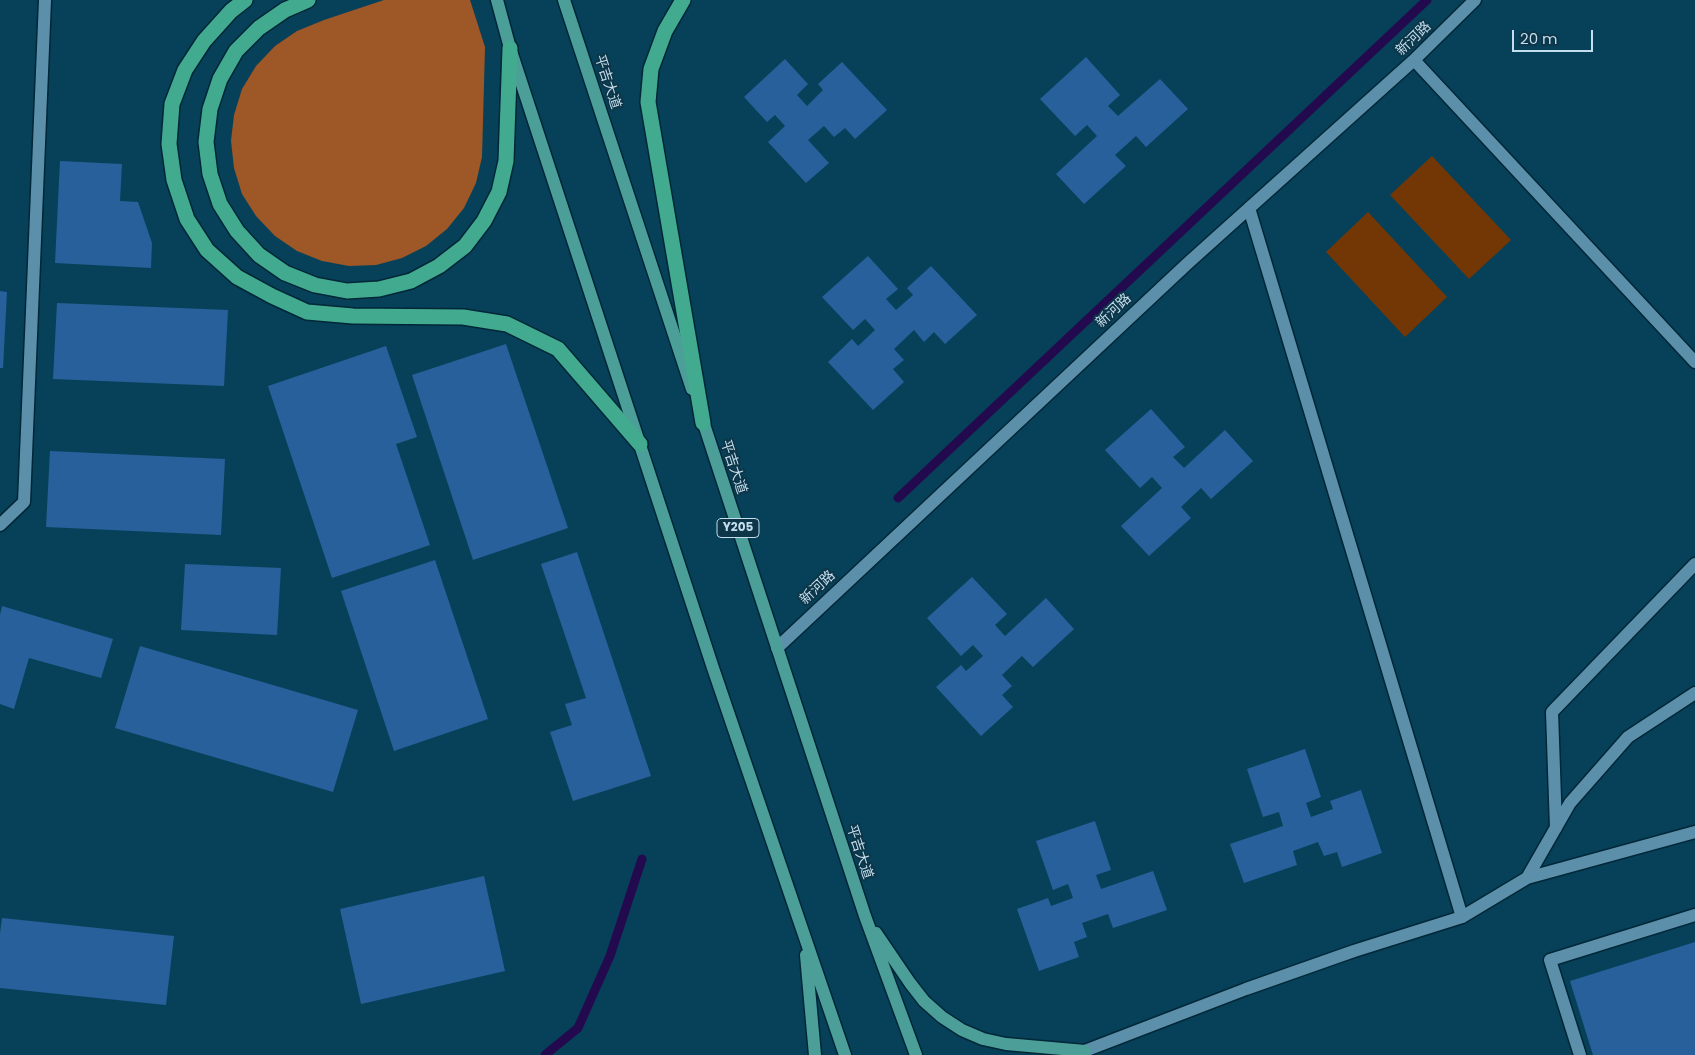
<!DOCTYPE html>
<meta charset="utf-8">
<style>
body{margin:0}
#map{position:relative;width:1695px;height:1055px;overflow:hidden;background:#074159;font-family:Poppins,sans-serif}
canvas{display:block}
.scale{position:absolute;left:1512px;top:30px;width:81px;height:22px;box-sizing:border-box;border:2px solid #c4deed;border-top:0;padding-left:6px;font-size:15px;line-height:18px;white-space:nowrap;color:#c4deed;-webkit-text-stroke:4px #0d3648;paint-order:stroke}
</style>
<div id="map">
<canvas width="1695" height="1055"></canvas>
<div class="scale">20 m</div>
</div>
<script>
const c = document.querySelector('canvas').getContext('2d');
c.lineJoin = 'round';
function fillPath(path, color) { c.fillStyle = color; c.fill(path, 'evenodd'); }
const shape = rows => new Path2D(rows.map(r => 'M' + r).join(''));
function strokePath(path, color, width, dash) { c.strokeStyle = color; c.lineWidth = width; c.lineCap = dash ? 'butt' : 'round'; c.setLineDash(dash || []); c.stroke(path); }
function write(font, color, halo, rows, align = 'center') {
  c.font = font + ' Poppins,"Noto Sans SC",sans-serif'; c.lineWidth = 4; c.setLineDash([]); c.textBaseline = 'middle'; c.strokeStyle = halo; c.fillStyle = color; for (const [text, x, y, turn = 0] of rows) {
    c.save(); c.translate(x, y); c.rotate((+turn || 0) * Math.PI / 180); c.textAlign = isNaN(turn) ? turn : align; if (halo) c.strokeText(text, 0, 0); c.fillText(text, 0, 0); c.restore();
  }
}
fillPath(shape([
 [1432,156,1511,240,1469,279,1390,195],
 [1368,212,1447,297,1405,337,1326,252]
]), '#733706');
fillPath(shape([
 [384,0,470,0,485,47,482,157,476,183,464,208,447,229,426,246,402,258,376,265,349,266,322,261,297,251,275,236,256,216,242,194,234,168,231,141,234,115,242,89,256,66,275,46,297,31,324,20]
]), '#9e5726');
strokePath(shape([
 [898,498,1427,0],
 [545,1055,578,1028,610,956,642,859]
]), '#230a4e', 9);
fillPath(shape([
 [1086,57,1120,95,1108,106,1118,116,1160,79,1188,109,1146,147,1136,136,1115,155,1126,166,1084,204,1056,174,1097,136,1087,125,1075,136,1040,99],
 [785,59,808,84,797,95,807,106,823,90,818,84,842,62,887,110,855,139,845,128,834,137,824,126,808,140,829,163,806,183,768,142,785,126,775,115,767,122,744,97],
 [60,161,122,164,120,201,138,202,152,243,151,268,55,263],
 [868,256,898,289,886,299,896,310,913,295,907,288,931,266,977,315,945,344,934,332,924,342,914,330,894,349,904,360,893,369,904,382,873,410,828,362,852,339,858,346,875,330,865,319,853,330,822,297],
 [0,291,7,292,3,368,0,368],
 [57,303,228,310,224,386,53,379],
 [506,344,568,528,473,560,412,375],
 [386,346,417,437,396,444,430,545,332,578,268,386],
 [1151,409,1185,447,1173,457,1184,468,1225,430,1253,461,1211,499,1201,488,1181,507,1191,518,1149,556,1121,526,1162,488,1152,477,1140,488,1105,450],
 [50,451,225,459,221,535,46,527],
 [577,552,651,776,573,801,550,732,572,725,565,704,586,698,541,564],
 [435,560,488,719,394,751,341,591],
 [185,564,281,568,277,635,181,630],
 [972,577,1007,614,995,625,1005,636,1046,598,1074,629,1033,667,1022,656,1002,675,1012,686,1002,695,1013,707,981,736,936,687,961,665,966,671,983,656,973,645,961,656,927,618],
 [2,606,113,639,101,678,29,658,14,709,0,704,0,615],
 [140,646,358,710,333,792,115,728],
 [1305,749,1321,797,1306,803,1311,817,1333,809,1330,801,1361,790,1382,853,1342,867,1337,852,1324,856,1318,842,1293,851,1297,865,1244,883,1230,844,1283,826,1279,812,1263,817,1247,769],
 [1095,821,1111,870,1096,875,1101,889,1153,871,1167,910,1113,928,1108,914,1082,923,1087,937,1074,942,1079,957,1039,971,1017,909,1048,898,1051,906,1073,898,1068,884,1053,890,1036,841],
 [484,876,505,971,361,1004,340,909],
 [2,918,174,936,166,1005,0,988,0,933],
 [1695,942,1695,1055,1593,1055,1570,981]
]), '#28609b');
const service = shape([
 [0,525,24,502,45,0],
 [1580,1055,1550,960,1695,915]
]);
const minor = shape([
 [1414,60,1695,362],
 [1249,208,1462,917,1527,878,1695,832],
 [777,648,1188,263,1414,60,1475,0],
 [1556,828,1552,712,1695,564],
 [1527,878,1570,803,1628,737,1695,693]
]);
const tertiary = shape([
 [1074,1055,1246,989,1354,951,1462,917]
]);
const primary = shape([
 [497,0,510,48,713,668,845,1055],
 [564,0,692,389],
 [701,415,865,916,916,1055],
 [876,933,910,983,924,1001,942,1017,962,1030,983,1039,1006,1044,1085,1051],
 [806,955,815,1055]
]);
const motorway = shape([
 [245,0,231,11,204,41,185,70,172,104,169,144,174,180,187,219,207,250,237,277,272,296,307,312,353,316,463,317,507,324,558,349,640,444],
 [308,0,285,10,259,28,236,51,220,79,210,109,206,142,210,174,220,204,237,231,259,255,285,273,315,285,347,291,379,289,411,281,439,266,465,246,484,221,499,192,506,161,510,48],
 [683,0,665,31,651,69,648,102,703,423]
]);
strokePath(service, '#002738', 15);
strokePath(minor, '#002738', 15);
strokePath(tertiary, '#002738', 15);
strokePath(primary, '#002738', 15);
strokePath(motorway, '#002738', 18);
strokePath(service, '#5c8faa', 12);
strokePath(minor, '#5c8faa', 12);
strokePath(tertiary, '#5c8faa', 12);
strokePath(primary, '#4c9f99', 12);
strokePath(motorway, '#42aa8e', 15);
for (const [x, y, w] of [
 [738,528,42]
]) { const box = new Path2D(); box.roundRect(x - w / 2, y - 9.5, w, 19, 4); c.fillStyle = '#0d3648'; c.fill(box); strokePath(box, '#c4deed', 1); }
write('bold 12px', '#c4deed', null, [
 ["Y205",738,528]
]);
write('14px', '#c4deed', '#0d3648', [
 ["新河路",1414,39,-44],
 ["平吉大道",607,82,72],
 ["新河路",1114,311,-43],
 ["平吉大道",733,467,72],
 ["新河路",818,588,-43],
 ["平吉大道",859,852,72]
]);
</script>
